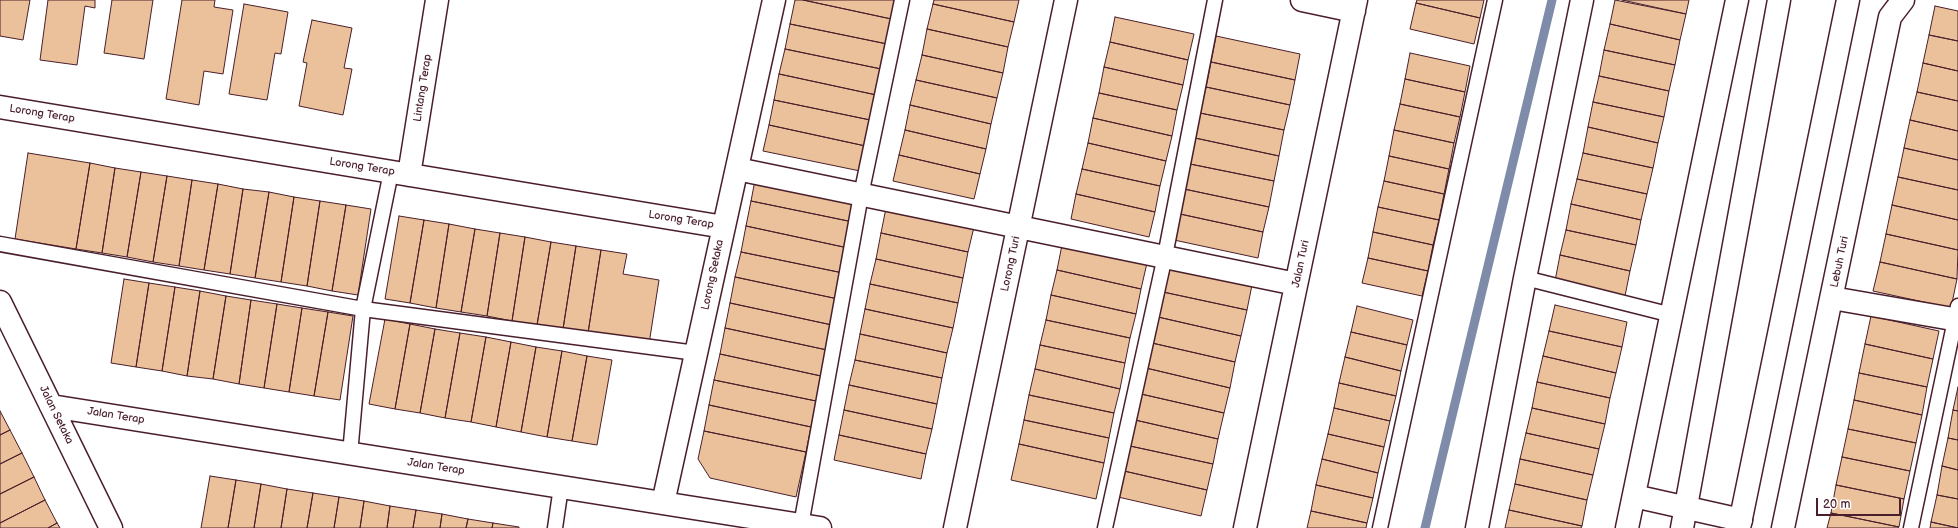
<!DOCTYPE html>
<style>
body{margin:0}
#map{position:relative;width:1958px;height:528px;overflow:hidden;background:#fff;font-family:"Balsamiq Sans",sans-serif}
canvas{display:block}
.scale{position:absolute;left:1816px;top:498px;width:85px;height:18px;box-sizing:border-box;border:2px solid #4a1f2b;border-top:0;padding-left:5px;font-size:12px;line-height:14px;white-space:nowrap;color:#4a1f2b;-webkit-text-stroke:3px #fff;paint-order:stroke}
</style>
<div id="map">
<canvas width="1958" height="528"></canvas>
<div class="scale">20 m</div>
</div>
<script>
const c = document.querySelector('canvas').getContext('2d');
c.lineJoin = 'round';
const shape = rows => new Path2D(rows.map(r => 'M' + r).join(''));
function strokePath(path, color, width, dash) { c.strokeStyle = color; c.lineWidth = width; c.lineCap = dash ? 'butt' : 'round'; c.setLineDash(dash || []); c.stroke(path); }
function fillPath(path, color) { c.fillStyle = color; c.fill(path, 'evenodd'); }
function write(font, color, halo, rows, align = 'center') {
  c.font = font + ' "Balsamiq Sans",sans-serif'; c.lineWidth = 3.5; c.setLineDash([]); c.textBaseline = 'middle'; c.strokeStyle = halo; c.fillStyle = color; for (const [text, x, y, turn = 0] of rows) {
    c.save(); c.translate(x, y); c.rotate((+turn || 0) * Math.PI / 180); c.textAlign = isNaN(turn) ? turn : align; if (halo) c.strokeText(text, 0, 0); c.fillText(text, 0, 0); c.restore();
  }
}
strokePath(shape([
 [1425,528,1552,0]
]), '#7e8caa', 9);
const building = shape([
 [0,0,30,0,23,40,0,36,0,0],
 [48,0,95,0,95,8,85,6,77,65,40,60,48,0],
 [112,0,153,0,144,59,104,53,112,0],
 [182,0,215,0,214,7,233,10,223,74,204,71,199,105,166,99,182,0],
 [795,0,803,0,896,20,892,45,790,24,795,0],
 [803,0,901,0,896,20,803,0],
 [934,0,1019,0,1014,22,933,4,934,0],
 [1417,0,1484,0,1480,18,1416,3,1417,0],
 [1615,0,1686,14,1680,40,1610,24,1615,0],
 [1622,0,1689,0,1686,14,1622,0],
 [1416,3,1480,18,1474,44,1410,29,1416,3],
 [244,4,288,12,281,54,275,53,267,100,229,94,244,4],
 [933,4,1014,22,1008,47,927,29,933,4],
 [1935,6,1958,11,1958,41,1929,35,1935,6],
 [1115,17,1194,34,1188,60,1110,42,1115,17],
 [312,20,352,28,344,68,352,69,343,115,299,106,307,63,303,62,312,20],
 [790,24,892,45,886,70,785,49,790,24],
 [1610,24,1680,40,1675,65,1604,50,1610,24],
 [927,29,1008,47,1003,73,922,55,927,29],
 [1929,35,1958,41,1958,71,1923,63,1929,35],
 [1216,36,1300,54,1295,80,1211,62,1216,36],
 [1110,42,1188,60,1183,85,1104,67,1110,42],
 [785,49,886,70,881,96,779,74,785,49],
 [1604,50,1675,65,1669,91,1599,76,1604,50],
 [1410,53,1470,66,1465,92,1405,79,1410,53],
 [922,55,1003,73,997,98,916,80,922,55],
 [1211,62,1295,80,1290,105,1206,87,1211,62],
 [1923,63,1958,71,1958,101,1917,92,1923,63],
 [1104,67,1183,85,1177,110,1099,93,1104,67],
 [779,74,881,96,875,121,774,100,779,74],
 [1599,76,1669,91,1664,117,1593,102,1599,76],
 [1405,79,1465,92,1460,117,1400,104,1405,79],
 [916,80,997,98,991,124,910,105,916,80],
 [1206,87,1290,105,1284,130,1200,113,1206,87],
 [1917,92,1958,101,1958,131,1910,120,1917,92],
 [1099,93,1177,110,1172,136,1093,118,1099,93],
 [774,100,875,121,870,147,769,125,774,100],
 [1593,102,1664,117,1658,143,1588,127,1593,102],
 [1400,104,1460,117,1454,143,1394,130,1400,104],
 [910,105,991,124,986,149,905,130,910,105],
 [1200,113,1284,130,1279,156,1195,138,1200,113],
 [1093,118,1172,136,1166,161,1088,143,1093,118],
 [1910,120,1958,131,1958,160,1904,148,1910,120],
 [769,125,870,147,865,172,763,151,769,125],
 [1588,127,1658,143,1653,168,1583,153,1588,127],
 [905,130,986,149,980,174,899,155,905,130],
 [1394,130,1454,143,1449,169,1389,156,1394,130],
 [1195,138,1279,156,1274,181,1190,164,1195,138],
 [1088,143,1166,161,1160,186,1082,169,1088,143],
 [1904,148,1958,160,1958,190,1898,177,1904,148],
 [28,153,90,163,76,249,15,239,28,153],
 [1583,153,1653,168,1647,194,1577,179,1583,153],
 [899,155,980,174,974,199,893,181,899,155],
 [1389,156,1449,169,1444,194,1384,181,1389,156],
 [90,163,115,168,102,253,76,249,90,163],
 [1190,164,1274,181,1269,207,1184,189,1190,164],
 [115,168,141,172,127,257,102,253,115,168],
 [1082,169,1160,186,1155,212,1076,194,1082,169],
 [141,172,167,176,153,262,127,257,141,172],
 [756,175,858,197,853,222,751,201,756,175],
 [167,176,192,180,179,266,153,262,167,176],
 [1898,177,1958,190,1958,220,1892,205,1898,177],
 [1577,179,1647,194,1641,220,1571,204,1577,179],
 [192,180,218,184,204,270,179,266,192,180],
 [1384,181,1444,194,1439,220,1378,207,1384,181],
 [218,184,243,189,230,274,204,270,218,184],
 [243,189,269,192,255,278,230,274,243,189],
 [1184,189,1269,207,1263,232,1180,214,1184,189],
 [269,192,294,197,281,282,255,278,269,192],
 [1076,194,1155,212,1149,237,1071,219,1076,194],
 [294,197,320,201,307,286,281,282,294,197],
 [320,201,346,205,332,291,307,286,320,201],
 [751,201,853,222,848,248,746,226,751,201],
 [1571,204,1641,220,1636,245,1566,230,1571,204],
 [346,205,371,209,358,295,332,291,346,205],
 [1892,205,1958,220,1958,250,1886,234,1892,205],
 [1378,207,1439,220,1433,245,1373,232,1378,207],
 [886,208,974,227,968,252,881,233,886,208],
 [1180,214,1263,232,1258,258,1174,240,1180,214],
 [399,216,424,220,410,303,385,299,399,216],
 [424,220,449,224,436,308,410,303,424,220],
 [449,224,475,229,461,312,436,308,449,224],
 [746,226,848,248,843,273,741,252,746,226],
 [475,229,500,233,487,316,461,312,475,229],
 [1566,230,1636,245,1630,271,1560,255,1566,230],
 [1373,232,1433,245,1428,271,1368,258,1373,232],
 [500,233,525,237,512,321,487,316,500,233],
 [881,233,968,252,963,278,876,259,881,233],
 [1886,234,1958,250,1957,279,1880,262,1886,234],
 [525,237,551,242,537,325,512,321,525,237],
 [551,242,576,246,563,329,537,325,551,242],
 [1062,245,1147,263,1141,289,1057,270,1062,245],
 [576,246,601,250,588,333,563,329,576,246],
 [601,250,627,254,623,274,659,280,649,344,588,333,601,250],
 [741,252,843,273,838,299,735,277,741,252],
 [1560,255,1630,271,1625,296,1555,281,1560,255],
 [1368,258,1428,271,1422,296,1362,283,1368,258],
 [876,259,963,278,958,303,870,284,876,259],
 [1880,262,1957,279,1951,308,1873,291,1880,262],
 [1169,266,1252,285,1247,310,1163,292,1169,266],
 [1057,270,1141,289,1136,314,1051,295,1057,270],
 [735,277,838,299,832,325,730,303,735,277],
 [124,279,149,283,136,367,111,363,124,279],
 [149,283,175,287,162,371,136,367,149,283],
 [870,284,958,303,953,328,865,309,870,284],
 [175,287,200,291,187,376,162,371,175,287],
 [200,291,226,296,213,379,187,376,200,291],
 [1163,292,1247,310,1241,336,1158,317,1163,292],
 [1051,295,1136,314,1130,338,1046,320,1051,295],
 [226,296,251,300,239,384,213,379,226,296],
 [251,300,277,304,264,388,239,384,251,300],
 [730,303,832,325,827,350,725,328,730,303],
 [277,304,302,308,289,392,264,388,277,304],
 [1555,305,1627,322,1622,347,1549,331,1555,305],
 [1357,306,1413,320,1407,345,1351,332,1357,306],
 [302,308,328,312,314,396,289,392,302,308],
 [865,309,953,328,947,353,860,334,865,309],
 [328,312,353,316,340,400,314,396,328,312],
 [1871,316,1939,331,1933,359,1865,344,1871,316],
 [1158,317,1241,336,1235,362,1152,343,1158,317],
 [385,319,410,324,395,409,369,404,385,319],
 [1046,320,1130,338,1125,363,1040,345,1046,320],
 [410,324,435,329,420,413,395,409,410,324],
 [725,328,827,350,821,376,720,354,725,328],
 [435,329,460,333,445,418,420,413,435,329],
 [1549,331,1622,347,1616,373,1543,356,1549,331],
 [1351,332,1407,345,1401,371,1345,357,1351,332],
 [460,333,486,337,471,422,445,418,460,333],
 [860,334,947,353,942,378,855,360,860,334],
 [486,337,511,342,496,427,471,422,486,337],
 [511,342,536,347,521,432,496,427,511,342],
 [1152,343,1235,362,1230,388,1146,368,1152,343],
 [1865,344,1933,359,1927,387,1859,373,1865,344],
 [1040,345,1125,363,1120,389,1035,369,1040,345],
 [536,347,562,351,547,437,521,432,536,347],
 [562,351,587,356,572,441,547,437,562,351],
 [720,354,821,376,816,401,714,380,720,354],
 [587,356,612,360,597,445,572,441,587,356],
 [1543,356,1616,373,1610,398,1537,382,1543,356],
 [1345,357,1401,371,1396,396,1339,383,1345,357],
 [855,360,942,378,937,404,849,385,855,360],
 [1146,368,1230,388,1224,413,1141,394,1146,368],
 [1035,369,1120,389,1114,413,1029,395,1035,369],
 [1859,373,1927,387,1922,415,1854,400,1859,373],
 [714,380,816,401,811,427,709,405,714,380],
 [1537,382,1610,398,1605,424,1532,408,1537,382],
 [1339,383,1396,396,1390,421,1334,408,1339,383],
 [849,385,937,404,932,429,844,410,849,385],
 [1958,387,1958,411,1953,410,1958,387],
 [1141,394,1224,413,1218,439,1135,420,1141,394],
 [1029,395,1114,413,1109,438,1024,420,1029,395],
 [1854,400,1922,415,1916,443,1848,429,1854,400],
 [709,405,811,427,806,452,704,431,709,405],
 [1334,408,1390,421,1384,447,1328,434,1334,408],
 [1532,408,1605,424,1599,449,1526,433,1532,408],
 [844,410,932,429,926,454,839,435,844,410],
 [1953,410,1958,411,1958,440,1948,438,1953,410],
 [0,411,10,430,0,435,0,411],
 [1024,420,1109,438,1104,463,1019,444,1024,420],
 [1135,420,1218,439,1213,464,1130,446,1135,420],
 [1848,429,1916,443,1910,471,1842,457,1848,429],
 [10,430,22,453,0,464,0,435,10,430],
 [704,431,806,452,796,497,710,478,698,459,704,431],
 [1526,433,1599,449,1593,475,1520,459,1526,433],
 [1328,434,1384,447,1378,473,1322,459,1328,434],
 [839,435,926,454,921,479,834,460,839,435],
 [1948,438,1958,440,1958,470,1942,466,1948,438],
 [1019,444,1104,463,1096,499,1011,480,1019,444],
 [1130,446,1213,464,1207,490,1124,471,1130,446],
 [22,453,34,477,0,494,0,464,22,453],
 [1842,457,1910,471,1904,499,1836,485,1842,457],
 [1322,459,1378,473,1373,498,1316,485,1322,459],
 [1520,459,1593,475,1587,500,1515,484,1520,459],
 [1942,466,1958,470,1958,499,1937,495,1942,466],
 [1124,471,1207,490,1201,516,1118,497,1124,471],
 [210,476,236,480,228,528,201,528,210,476],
 [34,477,45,500,0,523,0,494,34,477],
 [236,480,261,484,254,528,228,528,236,480],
 [261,484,287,489,281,528,254,528,261,484],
 [1515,484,1587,500,1582,526,1509,510,1515,484],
 [1316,485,1373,498,1367,523,1311,511,1316,485],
 [1836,485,1904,499,1899,527,1831,513,1836,485],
 [287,489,313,493,307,528,281,528,287,489],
 [313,493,339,497,334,528,307,528,313,493],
 [1937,495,1958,499,1958,528,1931,522,1937,495],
 [339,497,364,501,360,528,334,528,339,497],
 [45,500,57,523,48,528,0,528,0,523,45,500],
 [364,501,390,506,387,528,360,528,364,501],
 [390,506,416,510,413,528,387,528,390,506],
 [416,510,442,514,440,528,413,528,416,510],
 [1509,510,1582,526,1581,528,1505,528,1509,510],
 [1311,511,1367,523,1366,528,1307,528,1311,511],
 [1831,513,1899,527,1898,528,1827,528,1831,513],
 [442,514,468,519,466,528,440,528,442,514],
 [468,519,493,523,492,528,466,528,468,519],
 [1931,522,1958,528,1930,528,1931,522],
 [57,523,60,528,48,528,57,523],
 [493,523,519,527,519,528,492,528,493,523]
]);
fillPath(building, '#eac19a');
strokePath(building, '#4a1f2b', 1);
const service = shape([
 [0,244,363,309,391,172],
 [1525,278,1672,315],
 [350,454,363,309,696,353],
 [801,525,861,195,902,0],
 [555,528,561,487],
 [1105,528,1165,256,1215,0],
 [1380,528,1495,0],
 [1911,528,1958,306]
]);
const minor = shape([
 [1302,0,1354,11],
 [0,107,724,227],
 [737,169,1296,284],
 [409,175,437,0],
 [1832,298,1958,320],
 [0,302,111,528],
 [51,406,820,528],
 [1634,496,1741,520],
 [663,503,774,0],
 [955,528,1066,0],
 [1245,528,1356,0],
 [1477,528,1525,278,1582,0],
 [1627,528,1737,0],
 [1783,528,1890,17,1903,0]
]);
const primary = shape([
 [1682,528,1779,0],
 [1739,528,1848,0]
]);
strokePath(service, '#4a1f2b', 17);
strokePath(minor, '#4a1f2b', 25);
strokePath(primary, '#4a1f2b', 25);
strokePath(service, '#fff', 14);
strokePath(minor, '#fff', 22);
strokePath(primary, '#fff', 22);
write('11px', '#4a1f2b', '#fff', [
 ["Lintang Terap",423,88,-81],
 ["Lorong Terap",42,114,9],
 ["Lorong Terap",362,167,9],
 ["Lorong Terap",681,220,9],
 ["Lebuh Turi",1840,262,-78],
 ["Lorong Turi",1011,264,-78],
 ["Jalan Turi",1301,264,-78],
 ["Lorong Setaka",713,275,-78],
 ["Jalan Setaka",56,415,64],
 ["Jalan Terap",116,416,9],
 ["Jalan Terap",436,467,9]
]);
</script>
